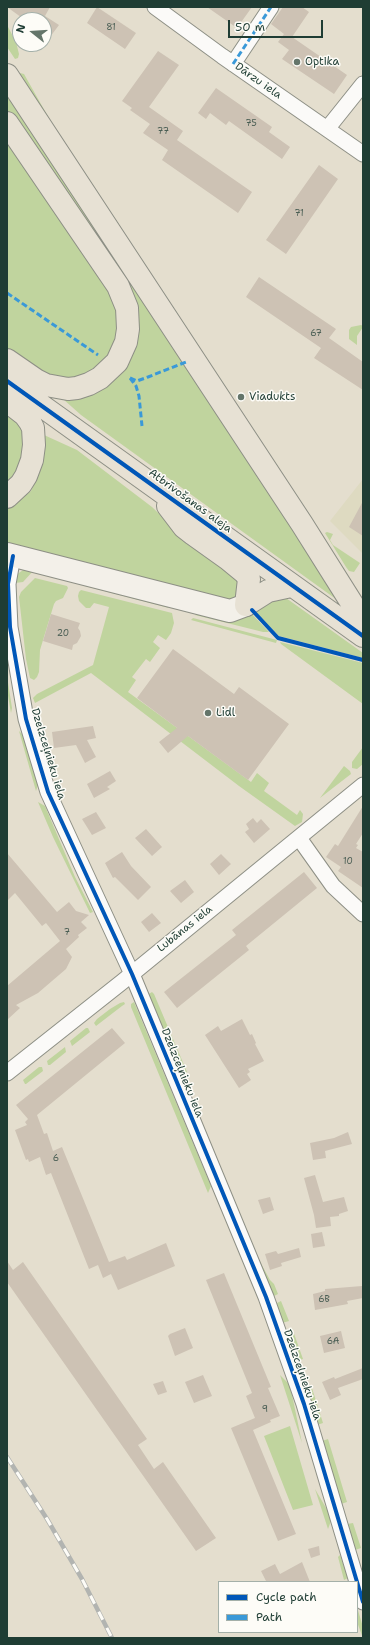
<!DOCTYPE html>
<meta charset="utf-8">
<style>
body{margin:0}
#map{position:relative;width:370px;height:1645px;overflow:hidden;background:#e4dece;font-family:"Shantell Sans",sans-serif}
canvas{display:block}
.frame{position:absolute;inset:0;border:8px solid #1f3d34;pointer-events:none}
.legend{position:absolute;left:218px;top:1581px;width:140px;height:52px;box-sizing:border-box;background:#fdfcf7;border:1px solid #a4b0a9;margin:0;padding:5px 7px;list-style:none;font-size:12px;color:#1f3d34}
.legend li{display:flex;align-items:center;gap:8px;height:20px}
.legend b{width:20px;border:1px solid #a4b0a9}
.north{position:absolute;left:12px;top:12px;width:40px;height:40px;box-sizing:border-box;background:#fdfcf7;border:1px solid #a4b0a9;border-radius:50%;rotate:287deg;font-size:11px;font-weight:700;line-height:16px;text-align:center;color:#1f3d34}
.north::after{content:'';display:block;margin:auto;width:14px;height:18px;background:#64756a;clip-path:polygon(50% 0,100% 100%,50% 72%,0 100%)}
.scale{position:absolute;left:228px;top:20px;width:95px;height:18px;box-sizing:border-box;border:2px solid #1f3d34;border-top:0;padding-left:5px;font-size:12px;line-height:14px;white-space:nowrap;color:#1f3d34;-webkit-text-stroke:3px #fdfcf7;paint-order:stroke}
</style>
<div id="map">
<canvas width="370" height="1645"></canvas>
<div class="frame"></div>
<ul class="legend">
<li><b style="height:5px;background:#0057b8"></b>Cycle path</li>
<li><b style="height:5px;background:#3a99d8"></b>Path</li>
</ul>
<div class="north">N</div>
<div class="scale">50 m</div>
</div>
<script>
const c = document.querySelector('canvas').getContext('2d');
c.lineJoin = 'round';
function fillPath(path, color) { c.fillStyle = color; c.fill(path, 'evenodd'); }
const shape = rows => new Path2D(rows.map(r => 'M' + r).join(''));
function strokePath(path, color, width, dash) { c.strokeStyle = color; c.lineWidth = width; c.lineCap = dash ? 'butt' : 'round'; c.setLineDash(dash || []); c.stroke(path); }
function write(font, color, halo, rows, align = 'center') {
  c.font = font + ' "Shantell Sans",sans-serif'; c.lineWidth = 3; c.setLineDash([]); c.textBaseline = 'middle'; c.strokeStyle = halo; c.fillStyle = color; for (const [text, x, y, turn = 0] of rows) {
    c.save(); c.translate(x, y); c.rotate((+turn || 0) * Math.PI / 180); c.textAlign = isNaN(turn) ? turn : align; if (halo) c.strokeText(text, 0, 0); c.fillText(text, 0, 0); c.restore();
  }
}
fillPath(shape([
 [363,479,363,554,330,521]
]), '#dedac1');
fillPath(shape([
 [7,25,16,42,19,54,18,58,15,59,7,47],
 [20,73,24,74,59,136,19,74],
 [7,90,340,602,81,415,63,399,62,396,78,399,98,391,137,324,7,115],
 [7,138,107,283,120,313,116,350,97,373,53,382,7,350],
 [361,325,363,326,363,327,357,336,357,345,349,339,349,330,351,327],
 [7,414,18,422,23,434,27,454,7,489],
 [44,435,77,450,152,507,178,532,237,572,242,588,233,603,7,548,7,508,19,501,31,491,39,474,44,453],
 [327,532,333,534,330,540,333,545,360,563,354,572,349,571,346,567,325,533],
 [26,568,34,570,23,582,15,583,16,575],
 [35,578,67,586,68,588,63,598,56,601,54,604,40,650,39,672,37,677,34,680,30,678,26,659,19,597,21,592],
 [86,585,161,602,169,608,85,586],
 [81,590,172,613,174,623,171,633,166,640,158,635,153,642,160,648,150,662,146,659,132,677,136,680,128,692,251,782,257,773,269,783,264,791,297,815,300,810,303,814,302,822,295,826,239,786,91,673,35,703,33,698,37,694,93,665,109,607,94,603,90,608,86,608,79,601,78,596,79,592],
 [286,598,363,653,363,658,279,636,253,609,262,600],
 [198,613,251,613,269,632,263,632,195,615],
 [193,618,277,640,276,643,191,620],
 [280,642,363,663,363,704,281,644],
 [7,676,12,708,11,713,7,690],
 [19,731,23,735,38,785,36,791],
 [363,747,363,764,357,769,352,768,352,762],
 [344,766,350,771,351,774,320,798],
 [38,802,45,806,75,877,93,912,90,913,53,837],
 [152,992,154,994,187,1072,182,1074,181,1075,147,995],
 [124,1002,125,1004,122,1006,96,1026,94,1023,97,1019,110,1009,120,1003],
 [134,1002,211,1186,208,1193,131,1007,131,1004],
 [86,1028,88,1028,90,1032,72,1046,70,1041],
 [65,1047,66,1052,50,1065,48,1065,47,1061],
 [39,1067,42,1067,43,1071,26,1084,25,1084,23,1080],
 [258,1258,270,1280,274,1284,278,1294,274,1296,258,1260],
 [281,1301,289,1321,282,1323,275,1304],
 [292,1328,303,1359,296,1361,285,1331],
 [280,1375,290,1385,302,1443,293,1415],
 [311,1385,323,1423,317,1425,305,1387],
 [290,1426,313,1505,293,1510,264,1436],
 [328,1439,347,1502,341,1504,322,1441],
 [315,1489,329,1513,331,1521,328,1529],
 [353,1523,361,1548,355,1550,347,1524],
 [340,1555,348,1578,344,1580,338,1557],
 [357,1607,363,1627,363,1638,357,1622]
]), '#c0d49e');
fillPath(shape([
 [7,7,50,7,45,16,59,25,50,37,44,33,44,17,42,20,25,20],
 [97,7,136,33,125,49,87,23],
 [207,7,252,7,237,28],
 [283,7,302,7,309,12,292,37,347,75,334,94,282,59,289,50,278,42,284,34,271,24],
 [158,51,179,65,149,107,183,131,177,140,252,192,238,213,162,160,168,150,143,133,150,124,130,110,132,108,122,101],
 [216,88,272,127,269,132,290,147,282,159,229,121,226,125,210,113,206,119,198,113],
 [319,165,338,179,286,254,266,240],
 [259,277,336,329,329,338,363,362,363,390,314,358,321,348,246,297],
 [363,501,363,536,349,527],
 [51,614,80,623,78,628,80,631,81,636,77,643,73,645,72,650,43,641],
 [173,649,234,694,239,687,289,724,248,780,188,736,168,753,159,742,177,728,137,698],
 [93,726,96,738,87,740,96,757,85,763,76,745,54,748,52,732],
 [110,771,116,781,107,787,110,789,94,798,87,784],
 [363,806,363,833,356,844,358,845,356,848,363,852,363,888,338,871,341,867,326,857,335,844,338,846],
 [96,812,106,828,92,835,82,819],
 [253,818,257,823,261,819,270,829,254,843,245,832,249,829,246,824],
 [146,829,162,847,152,856,135,838],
 [122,852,131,866,151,887,138,900,115,877,113,878,105,863],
 [7,853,57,912,69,902,76,911,89,915,81,922,87,928,78,935,79,937,66,949,72,957,66,969,38,993,16,1005,20,1008,7,1020,7,986,60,941,46,923,42,926,15,893,7,901],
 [221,854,231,864,219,875,210,864],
 [304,872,317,888,246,946,249,950,177,1008,164,992,236,935,232,930],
 [185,880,194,892,181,903,170,891],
 [152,913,161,923,149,932,141,922],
 [242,1019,250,1035,252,1034,256,1043,255,1044,264,1061,248,1069,250,1072,247,1074,251,1080,239,1088,205,1035,218,1026,221,1031],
 [112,1028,125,1043,37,1115,44,1134,47,1133,53,1151,62,1147,109,1262,125,1256,127,1260,166,1243,175,1266,118,1290,111,1274,103,1278,98,1265,89,1269,51,1173,46,1175,40,1157,29,1162,28,1159,26,1160,15,1130,27,1125,25,1122,28,1119,16,1105],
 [348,1132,352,1144,325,1151,326,1158,313,1160,310,1143,334,1138],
 [315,1175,323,1202,344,1197,348,1211,339,1214,339,1216,330,1217,331,1226,316,1228,314,1215,304,1178],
 [270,1197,274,1210,263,1214,258,1200],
 [322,1232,325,1246,313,1248,311,1234],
 [299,1248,301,1257,281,1263,282,1266,270,1270,265,1254,276,1251,278,1254],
 [7,1261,13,1270,23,1262,147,1439,138,1445,154,1469,163,1462,216,1538,196,1551,7,1282],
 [224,1273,271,1387,268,1388,280,1416,270,1420,271,1422,253,1430,296,1534,278,1541,231,1428,255,1418,246,1396,252,1393,206,1280],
 [362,1286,363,1298,347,1301,348,1304,315,1310,313,1294,325,1291,325,1289],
 [185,1328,193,1348,175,1356,168,1336,170,1334],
 [341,1331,345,1348,324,1353,320,1336],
 [363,1368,363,1379,338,1388,341,1395,330,1400,322,1382,334,1377,335,1379],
 [203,1375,212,1396,194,1403,185,1382],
 [163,1381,167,1392,158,1395,153,1384],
 [319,1546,320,1555,311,1558,308,1549],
 [302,1562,310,1582,263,1582,266,1581,261,1571,275,1564,280,1574]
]), '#cdc2b4');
const street = shape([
 [155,7,222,56,363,154],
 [233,64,271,7],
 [327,129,363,84],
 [13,556,8,584,10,627,26,719,48,792,132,974,266,1297,304,1404,363,1602],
 [299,838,333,886,363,914],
 [7,1073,122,982,363,785]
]);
const secondary = shape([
 [7,554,222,609,230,611,246,605]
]);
const primary = shape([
 [7,75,302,524,363,621],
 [7,123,118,286,127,308,128,329,126,342,117,362,100,378,89,384,77,388,68,389,46,385,36,380,7,360],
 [7,381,363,636],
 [7,401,25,415,30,422,33,428,34,445,32,460,26,476,21,484,7,497],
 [168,506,184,527,193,534,228,559,245,573,249,579,246,605],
 [246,605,268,591,291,586]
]);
strokePath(street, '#8d8f85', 17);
strokePath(secondary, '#8d8f85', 24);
strokePath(primary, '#8d8f85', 24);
strokePath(street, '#fbfaf8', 15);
strokePath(secondary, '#f3f0e9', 22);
strokePath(primary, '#e7e1d4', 22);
const rail = shape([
 [7,1457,47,1519,82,1579,112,1638]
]);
strokePath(rail, '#b2b4b1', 4.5);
strokePath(rail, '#fdfcf7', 3, [9]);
strokePath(shape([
 [233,64,271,7],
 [7,293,98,355],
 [130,378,137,381,148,377,186,362],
 [130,378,136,386,139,396,142,426]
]), '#3a99d8', 3, [6, 3]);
strokePath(shape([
 [7,381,363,636],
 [13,556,8,584,10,627,26,719,48,792,132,974,266,1297,304,1404,363,1602],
 [252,610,278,638,363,660]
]), '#0057b8', 4);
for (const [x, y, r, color] of [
 [297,62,4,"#64756a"],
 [241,397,4,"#64756a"],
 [208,713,4,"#64756a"]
]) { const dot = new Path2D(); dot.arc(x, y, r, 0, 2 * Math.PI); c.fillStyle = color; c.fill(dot); strokePath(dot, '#fdfcf7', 1.5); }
write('9px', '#4a5e54', null, [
 ["81",111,28],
 ["75",251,124],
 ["77",163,132],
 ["71",299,214],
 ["67",316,334],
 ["20",63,634],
 ["10",348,862],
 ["7",67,933],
 ["6",56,1159],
 ["6B",324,1300],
 ["6A",333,1342],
 ["9",265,1410]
]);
write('11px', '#1f3d34', '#fdfcf7', [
 ["Optika",305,62],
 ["Viadukts",249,397],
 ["Lidl",216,713]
], 'left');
write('11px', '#1f3d34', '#fdfcf7', [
 ["Dārzu iela",258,81,35],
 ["Atbrīvošanas aleja",190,501,36],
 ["Dzelzceļnieku iela",48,754,73],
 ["Lubānas iela",185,929,-39],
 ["Dzelzceļnieku iela",182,1073,68],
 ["Dzelzceļnieku iela",302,1375,71]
]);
</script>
